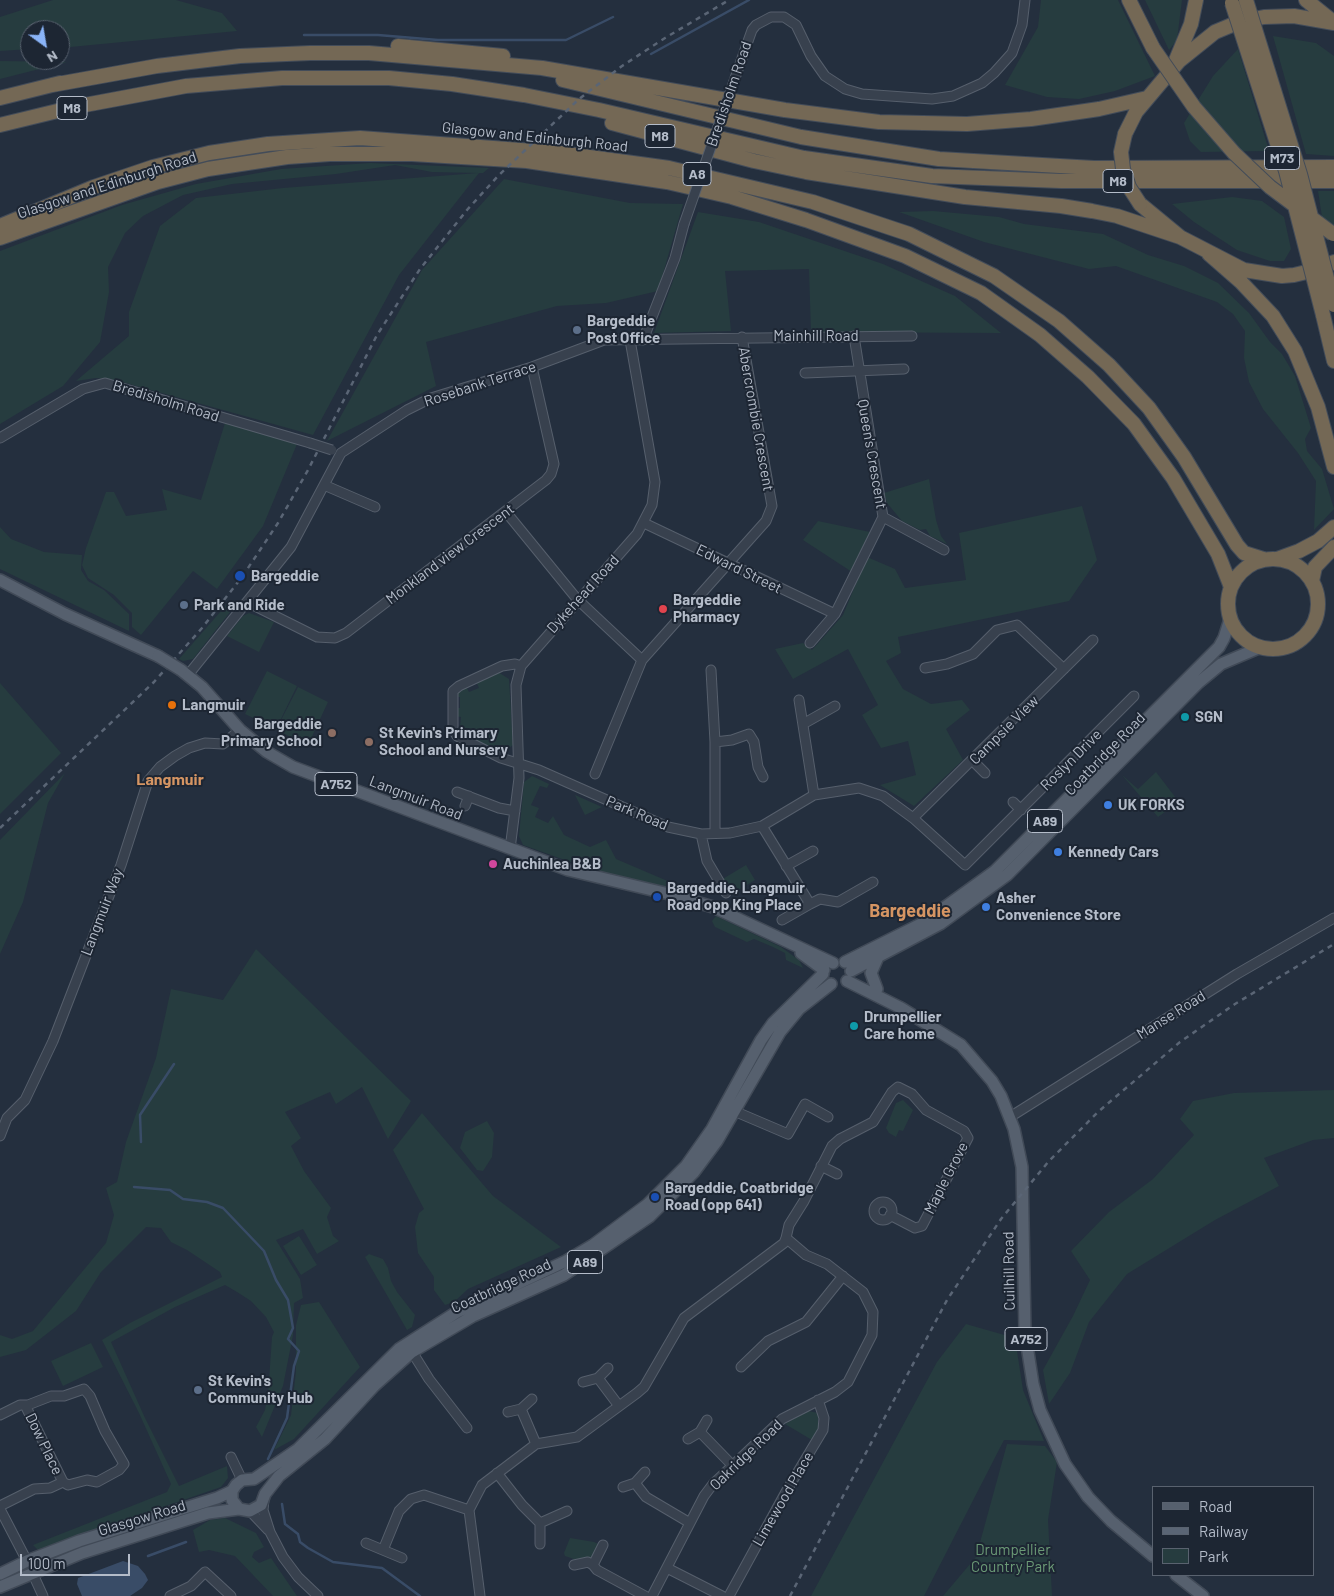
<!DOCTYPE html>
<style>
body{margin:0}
#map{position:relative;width:1334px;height:1596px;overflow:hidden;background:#242f3e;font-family:Barlow,sans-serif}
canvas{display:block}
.legend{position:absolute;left:1152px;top:1486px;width:162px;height:90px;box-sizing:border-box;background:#1d2633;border:1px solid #59626f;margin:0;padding:6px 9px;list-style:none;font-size:15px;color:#b4bcc9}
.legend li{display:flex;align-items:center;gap:10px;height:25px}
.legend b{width:25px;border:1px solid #59626f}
.north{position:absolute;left:20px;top:20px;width:50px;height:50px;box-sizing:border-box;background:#1d2633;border:1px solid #59626f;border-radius:50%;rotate:148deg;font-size:14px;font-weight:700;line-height:20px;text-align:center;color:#b4bcc9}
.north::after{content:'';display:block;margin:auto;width:18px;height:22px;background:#8ab4f8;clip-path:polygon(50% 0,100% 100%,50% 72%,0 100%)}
.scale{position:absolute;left:20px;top:1554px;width:110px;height:22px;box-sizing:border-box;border:2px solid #b4bcc9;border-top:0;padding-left:6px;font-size:15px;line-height:18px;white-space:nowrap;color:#b4bcc9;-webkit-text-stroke:4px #1d2633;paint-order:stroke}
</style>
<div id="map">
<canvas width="1334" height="1596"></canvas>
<ul class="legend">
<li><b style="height:6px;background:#56606e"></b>Road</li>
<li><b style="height:6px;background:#5a6575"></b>Railway</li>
<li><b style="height:14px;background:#263c3f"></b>Park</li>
</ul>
<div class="north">N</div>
<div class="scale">100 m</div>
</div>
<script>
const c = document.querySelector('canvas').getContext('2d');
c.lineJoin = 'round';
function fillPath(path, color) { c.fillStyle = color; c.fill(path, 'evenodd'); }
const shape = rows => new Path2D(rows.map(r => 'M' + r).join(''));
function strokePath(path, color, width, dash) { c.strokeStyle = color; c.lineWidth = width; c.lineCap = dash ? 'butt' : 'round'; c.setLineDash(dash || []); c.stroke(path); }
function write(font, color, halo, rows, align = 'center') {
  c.font = font + ' Barlow,sans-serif'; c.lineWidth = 4; c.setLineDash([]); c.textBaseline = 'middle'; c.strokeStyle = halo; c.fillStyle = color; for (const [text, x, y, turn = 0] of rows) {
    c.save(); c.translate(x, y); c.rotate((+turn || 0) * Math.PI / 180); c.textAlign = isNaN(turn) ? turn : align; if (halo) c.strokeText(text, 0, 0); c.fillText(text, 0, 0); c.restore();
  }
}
fillPath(shape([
 [53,0,176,0,222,13,237,31,60,48,60,30,30,30,30,49,0,51,0,17],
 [1041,0,1118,0,1155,76,1115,91,1079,99,1047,97,1005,85,1038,27],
 [1145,0,1182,0,1177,40,1169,50],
 [1273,36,1316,43,1334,56,1334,156,1306,154],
 [1238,49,1269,151,1201,152,1190,141,1184,123,1213,76],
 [0,61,67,62,0,79],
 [370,163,489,168,483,173,479,173,399,275,313,435,115,380,96,378,76,381,129,336,129,312,160,226,196,198,283,188,478,173,432,172,395,165,336,174,232,184,183,195,143,216,125,233,108,267,109,292,100,342,63,386,0,424,0,251,122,205,196,184,281,169],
 [504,179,630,203,683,204,658,291,606,303,557,306,426,342,436,386,327,441,422,270],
 [1318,191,1334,191,1334,225,1322,217],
 [1232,197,1262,201,1284,217,1291,249,1284,261,1270,261,1237,250,1194,222,1172,204],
 [933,211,999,217,1024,224,1103,234,1148,255,1184,266,1218,283,1249,313,1270,342,1282,354,1295,376,1311,428,1305,439,1307,451,1322,469,1334,509,1314,530,1316,481,1298,453,1263,409,1249,382,1244,358,1245,331,1233,314,1217,302,1116,266,1089,269,984,242,899,212],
 [698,212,759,222,883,264,955,296,1001,333,811,332,809,269,725,271,731,331,654,333],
 [225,423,297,444,263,526,217,589,193,571,141,635,132,627,132,613,114,595,88,578,82,565,86,548,106,492,114,492,126,516,167,510,162,489,201,500],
 [929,479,936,520,941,536,947,544,930,536,926,529,920,530,902,521,887,503,884,493],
 [1082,506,1097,560,1069,601,898,637,901,653,886,661,903,689,931,704,962,700,970,710,946,729,963,760,914,806,880,785,916,775,908,741,881,748,862,715,878,705,848,649,793,679,775,649,803,643,812,650,843,615,867,557,895,569,905,588,966,580,959,533],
 [818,521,870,532,852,572,803,540],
 [0,527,11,539,44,552,82,555,81,570,88,581,104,590,129,614,129,631,0,569],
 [228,603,234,607,193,659,183,661,179,659],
 [249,613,274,622,259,652,227,636,243,616],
 [267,671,297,686,276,729,245,714],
 [498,672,509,679,513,745,502,754,472,742,475,735,465,731,461,737,455,728,460,728,461,717,454,716,454,708,460,708,460,697,453,697,454,693,466,686,469,692,479,688,476,681],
 [0,683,61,753,0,814],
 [298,687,328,702,308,745,276,730],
 [1156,772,1179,802,1158,817,1122,775,1138,789],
 [65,773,48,803,23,902,0,954,0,840],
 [532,776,549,784,547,788,540,786,531,805,539,808,535,817,548,823,553,816,564,835,590,847,606,840,616,859,684,888,689,886,699,891,696,894,590,869,523,845,519,836,524,782],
 [575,795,602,807,585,815],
 [746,865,755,880,735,892,729,891,721,880],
 [716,916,781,947,799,960,803,968,786,960,785,953,773,947,754,939,747,942,715,927,712,921],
 [256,949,411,1101,388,1139,362,1087,336,1104,330,1092,285,1112,301,1138,291,1146,304,1171,331,1208,327,1217,333,1236,339,1241,317,1254,303,1229,276,1240,300,1279,303,1298,294,1303,293,1335,283,1386,262,1437,256,1427,265,1410,268,1395,272,1337,274,1332,266,1317,251,1301,237,1292,225,1285,175,1307,111,1342,145,1418,179,1486,227,1466,228,1478,221,1487,38,1550,33,1545,167,1492,171,1484,139,1413,102,1340,130,1323,222,1277,220,1272,187,1250,171,1242,161,1228,146,1227,101,1272,76,1311,26,1350,0,1357,0,1335,12,1339,33,1331,106,1243,114,1215,106,1188,117,1182,126,1142,156,1058,171,989,223,1000],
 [1334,1090,1334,1138,1313,1140,1264,1158,1279,1186,1215,1220,1127,1274,1089,1322,1070,1373,1049,1404,1043,1370,1073,1316,1090,1280,1071,1251,1109,1212,1153,1179,1194,1135,1180,1119,1193,1101,1234,1093],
 [903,1100,913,1110,903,1131,899,1130,896,1137,889,1133,886,1128,896,1103],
 [422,1113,493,1196,561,1247,468,1289,454,1302,445,1305,434,1290,434,1277,418,1253,415,1227,419,1213,424,1209,393,1150],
 [487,1121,494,1133,492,1157,483,1171,477,1170,460,1148,465,1132],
 [299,1236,317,1265,301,1275,283,1246],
 [369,1254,383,1259,388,1268,391,1281,397,1292,415,1315,412,1327,407,1330,365,1257],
 [319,1302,360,1367,294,1439,274,1450,291,1415,296,1371,296,1325,301,1305],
 [966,1324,1015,1338,1023,1390,1044,1441,1004,1440,924,1596,811,1596,937,1362],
 [91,1343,103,1367,63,1386,51,1361],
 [808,1411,818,1413,818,1429,812,1440,785,1424],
 [1007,1444,1045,1446,1057,1462,1048,1520,1052,1596,943,1596,976,1557],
 [225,1518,256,1533,264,1547,254,1552,252,1557,259,1563,271,1558,297,1596,273,1596,235,1556,209,1550,199,1552,193,1530,210,1520],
 [570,1538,594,1542,600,1545,594,1557,577,1560,565,1556,564,1553]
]), '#263c3f');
fillPath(shape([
 [123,1561,138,1566,145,1574,148,1580,142,1588,130,1596,82,1596,77,1584,78,1578]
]), '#394c67');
strokePath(shape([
 [304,35,378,35,438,40,566,40,613,17],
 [651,54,749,0],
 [141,1142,140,1115,174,1064],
 [134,1187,170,1190,183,1199,207,1202,223,1208,264,1251,276,1280,288,1300,293,1328,288,1339,299,1351,294,1366,287,1418,268,1459],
 [282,1504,285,1524,298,1534,300,1542,308,1548,333,1562,382,1568,420,1596],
 [148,1556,186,1542]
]), '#394c67', 2.5);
const minor = shape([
 [741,61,752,30,756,25,771,17,784,17,796,25,811,56,825,76,845,89,862,94,932,99,953,96,982,83,994,73,1012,53,1022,25,1025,0],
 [643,340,675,258,684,224],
 [805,373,904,369],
 [0,438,83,389,105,383,310,443],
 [324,485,375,507],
 [506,512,577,599,642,660],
 [883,517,944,550],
 [644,523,835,614],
 [247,602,317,637,335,638,346,633,546,480,551,474,554,464,532,367],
 [810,643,835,614,883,517,854,336],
 [521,666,515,664,502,666,459,686,453,691,453,730,457,736,501,758,539,770,668,827,701,834,730,833,762,826,814,795,859,788,883,796,913,818,965,865,1134,696],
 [925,668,947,664,973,654,997,630,1017,625,1064,669],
 [711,670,715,742,715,833],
 [188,675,291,547,341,453,407,410,431,398,532,367,604,340,912,336],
 [799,700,814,795],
 [803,724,835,706],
 [715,742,732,740,749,734,754,742,758,767,763,777],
 [973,761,985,773],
 [595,774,642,660,766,521,772,506,742,337],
 [457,792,499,808,515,811],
 [1013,802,1021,810],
 [465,806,469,796],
 [913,818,1093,640],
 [762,826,810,904,782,920],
 [701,834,707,861,726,893],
 [510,849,519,778,516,685,521,666,637,534,652,505,655,482,630,340],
 [786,866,813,851],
 [810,904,820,899,838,902,873,882],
 [734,1111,788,1134,805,1104,828,1117],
 [1010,1117,1237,974,1334,918],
 [0,1136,7,1118,25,1100,53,1041,121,865,148,781,160,767,175,756,189,748,205,743,223,744,240,730],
 [821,1166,837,1174],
 '874 1211a9 9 0 1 1 18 0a9 9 0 1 1-18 0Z',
 [786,1238,789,1225,804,1201,832,1146,840,1139,873,1122,892,1092,898,1087,912,1094,926,1110,964,1131,968,1138,922,1226,915,1228,890,1215],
 [409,1347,429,1379,467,1428],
 [741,1367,768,1341,806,1322,843,1276],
 [608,1368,598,1378,619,1406],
 [583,1382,598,1378],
 [532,1399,521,1409,536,1444],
 [25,1405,63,1482],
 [508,1412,521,1409],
 [0,1415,20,1405,28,1405,51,1396,64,1396,84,1389,90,1396,105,1431,124,1464,119,1470,97,1482,87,1480,68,1485,63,1482,50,1488,34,1489,0,1506],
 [700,1432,732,1465],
 [688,1439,700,1432,707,1420],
 [231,1457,242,1480],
 [497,1473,522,1505,540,1523],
 [635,1483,646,1497,690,1523],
 [623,1487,635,1483,645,1472],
 [264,1500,263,1510,270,1532,283,1557,298,1577,318,1596],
 [0,1509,27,1561],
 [250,1511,268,1530],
 [366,1543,402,1558],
 [540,1544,540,1523,567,1511],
 [603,1545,593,1565,597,1570,645,1596],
 [383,1550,399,1511,411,1499,424,1495,469,1510],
 [574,1565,588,1562,593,1565],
 [667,1568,722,1596],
 [32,1572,43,1596],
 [170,1596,191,1586,205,1572,231,1596],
 [480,1596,469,1510,482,1485,536,1444,577,1437,637,1393,644,1387,684,1318,784,1243,786,1238],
 [652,1596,704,1496,713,1484,782,1419,835,1392,848,1382,872,1335,873,1312,863,1292,827,1264,806,1255,786,1238],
 [729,1596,787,1490,823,1430,824,1418,818,1400]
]);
const major = shape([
 [0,580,65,614,158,656],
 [181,670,202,687,240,730,267,752,293,767,568,870,669,894,713,907,833,963],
 [801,953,824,970],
 [845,962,923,923,995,871,1219,647,1224,638,1230,619],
 [851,971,940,924,1007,875,1198,683,1221,664,1261,647],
 [823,974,773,1023,761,1040,712,1129,686,1166,648,1204,593,1245,566,1261,457,1312,399,1349,298,1449,254,1479,242,1480,236,1485,232,1491,232,1500,239,1509,250,1511,261,1505,265,1494,279,1476,325,1439,374,1386,412,1352,473,1316,564,1275,649,1217,694,1172,717,1141,780,1032,799,1009,831,984],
 [847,981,901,1008,961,1045,992,1081,1001,1096,1014,1129,1022,1167,1025,1333,1033,1384,1040,1410,1065,1464,1088,1497,1111,1521,1153,1556],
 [877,989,871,973,878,957],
 [0,1574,27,1561,79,1541,217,1498,232,1491],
 [1176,1575,1203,1596],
 [0,1587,82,1553,208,1513,239,1509]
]);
const highway = shape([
 [1129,0,1153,48],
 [1306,0,1331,20],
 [398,46,503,56],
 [1176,60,1191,24,1196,0],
 [563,80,801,137,939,159,1094,168,1334,167],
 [52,85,157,66,240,56,310,53,369,53,542,68,785,110,879,122,967,124,1031,119,1099,109,1147,98],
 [0,98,60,83],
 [612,123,754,161,806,172,965,197,1061,206,1092,211,1117,216,1180,237],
 [0,125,74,107,186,86,282,78,389,78,452,84,524,95,599,110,804,158,932,176,1061,181,1334,181],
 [1125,134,1136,112,1179,61,1215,32,1239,22,1264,17,1294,16,1334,23],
 [1140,204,1180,237,1244,270,1282,276,1294,275,1319,269,1334,262],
 [0,226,94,187,153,167,209,153,268,144,360,138,560,153,669,168,813,202,909,234,994,276,1059,321,1109,365,1149,408,1184,457,1237,545,1244,553,1263,559],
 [0,238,158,182,208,169,287,157,330,154,412,154,527,161,667,182,732,197,806,220,905,256,981,293,1040,335,1088,377,1134,424,1173,478,1218,554,1231,587],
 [1209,254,1241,282,1273,316,1295,351,1318,407,1334,467],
 [1323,315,1334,361],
 [1277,559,1299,551,1318,541,1334,527],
 '1228 604a45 45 0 1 1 90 0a45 45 0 1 1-90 0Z',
 [1312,581,1315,567,1334,547]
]);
strokePath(minor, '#565f6c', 11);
strokePath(major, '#414a57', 14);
strokePath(highway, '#434c59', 16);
strokePath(minor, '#38414e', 9);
strokePath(major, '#56606e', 11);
strokePath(highway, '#746855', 14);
strokePath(shape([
 [0,828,154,682,202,628,242,577,278,523,308,470,377,335,420,269,467,210,498,176,579,99,622,66,665,38,729,0],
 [790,1596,947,1300,1001,1219,1049,1161,1098,1112,1180,1042,1235,1004,1334,944]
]), '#5a6575', 2.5, [5, 5]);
const minorBridge = shape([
 [684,224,741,61],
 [310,443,332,450]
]);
const majorBridge = shape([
 [158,656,181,670]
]);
const highwayBridge = shape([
 [1246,0,1300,174,1334,305],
 [1232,3,1286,171,1323,315],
 [1153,48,1194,107,1234,153,1270,187,1333,234],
 [1125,134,1121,152,1123,169,1129,187,1140,204]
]);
strokePath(minorBridge, '#565f6c', 11, []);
strokePath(majorBridge, '#414a57', 14, []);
strokePath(highwayBridge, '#434c59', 16, []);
strokePath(minorBridge, '#38414e', 9);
strokePath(majorBridge, '#56606e', 11);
strokePath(highwayBridge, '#746855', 14);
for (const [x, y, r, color] of [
 [577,330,5,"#5c6f8a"],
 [240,576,6,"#1a4fb4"],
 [184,605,5,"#5c6f8a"],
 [663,609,5,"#e0444e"],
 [172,705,5,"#e8710a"],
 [1185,717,5,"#0f9aa8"],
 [332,733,5,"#8d6e63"],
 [369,742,5,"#8d6e63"],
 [1108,805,5,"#3f7fe0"],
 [1058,852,5,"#3f7fe0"],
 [493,864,5,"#d1479c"],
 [657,897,5,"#1a4fb4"],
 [986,907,5,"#3f7fe0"],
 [854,1026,5,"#0f9aa8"],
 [655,1197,5,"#1a4fb4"],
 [198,1390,5,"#5c6f8a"]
]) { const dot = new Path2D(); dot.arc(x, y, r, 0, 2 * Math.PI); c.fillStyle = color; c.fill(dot); strokePath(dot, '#1d2633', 2); }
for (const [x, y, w] of [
 [72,108,30],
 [660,136,30],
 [1282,158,35],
 [697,174,28],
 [1118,181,30],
 [336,784,42],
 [1045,821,35],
 [585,1262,35],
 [1026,1339,42]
]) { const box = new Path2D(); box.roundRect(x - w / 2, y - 11.5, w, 23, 4); c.fillStyle = '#1d2633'; c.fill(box); strokePath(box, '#b4bcc9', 1); }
write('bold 14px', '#b4bcc9', null, [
 ["M8",72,108],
 ["M8",660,136],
 ["M73",1282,158],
 ["A8",697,174],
 ["M8",1118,181],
 ["A752",336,784],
 ["A89",1045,821],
 ["A89",585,1262],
 ["A752",1026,1339]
]);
write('15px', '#b4bcc9', '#1d2633', [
 ["Bredisholm Road",729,94,-71],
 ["Glasgow and Edinburgh Road",535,137,6],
 ["Glasgow and Edinburgh Road",107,185,-18],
 ["Mainhill Road",816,336],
 ["Rosebank Terrace",480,384,-18],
 ["Bredisholm Road",166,401,17],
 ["Abercrombie Crescent",756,419,80],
 ["Queen's Crescent",872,454,80],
 ["Monkland view Crescent",450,554,-37],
 ["Edward Street",739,569,26],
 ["Dykehead Road",583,594,-48],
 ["Campsie View",1004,730,-45],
 ["Coatbridge Road",1105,754,-46],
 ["Roslyn Drive",1071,760,-45],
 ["Langmuir Road",416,798,21],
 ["Park Road",637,813,23],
 ["Langmuir Way",102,912,-69],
 ["Manse Road",1171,1015,-32],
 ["Maple Grove",946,1178,-63],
 ["Cuilhill Road",1009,1271,-91],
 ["Coatbridge Road",501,1286,-25],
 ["Dow Place",44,1444,64],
 ["Oakridge Road",746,1455,-44],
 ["Limewood Place",783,1499,-60],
 ["Glasgow Road",142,1518,-17]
]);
write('bold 15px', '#b4bcc9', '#1d2633', [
 ["Bargeddie",587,321],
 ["Post Office",587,338],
 ["Bargeddie",251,576],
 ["Bargeddie",673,600],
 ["Pharmacy",673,617],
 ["Park and Ride",194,605],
 ["Langmuir",182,705],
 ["SGN",1195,717],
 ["Bargeddie",322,724,"right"],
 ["Primary School",322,741,"right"],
 ["St Kevin's Primary",379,733],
 ["School and Nursery",379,750],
 ["UK FORKS",1118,805],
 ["Kennedy Cars",1068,852],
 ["Auchinlea B&B",503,864],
 ["Bargeddie, Langmuir",667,888],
 ["Road opp King Place",667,905],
 ["Asher",996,898],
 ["Convenience Store",996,915],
 ["Drumpellier",864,1017],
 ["Care home",864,1034],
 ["Bargeddie, Coatbridge",665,1188],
 ["Road (opp 641)",665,1205],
 ["St Kevin's",208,1381],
 ["Community Hub",208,1398]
], 'left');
write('15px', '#6b9a76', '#1d2633', [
 ["Drumpellier",1013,1550],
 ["Country Park",1013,1567]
]);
write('bold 16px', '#d59563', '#1d2633', [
 ["Langmuir",170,780]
]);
write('bold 18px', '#d59563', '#1d2633', [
 ["Bargeddie",910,911]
]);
</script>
